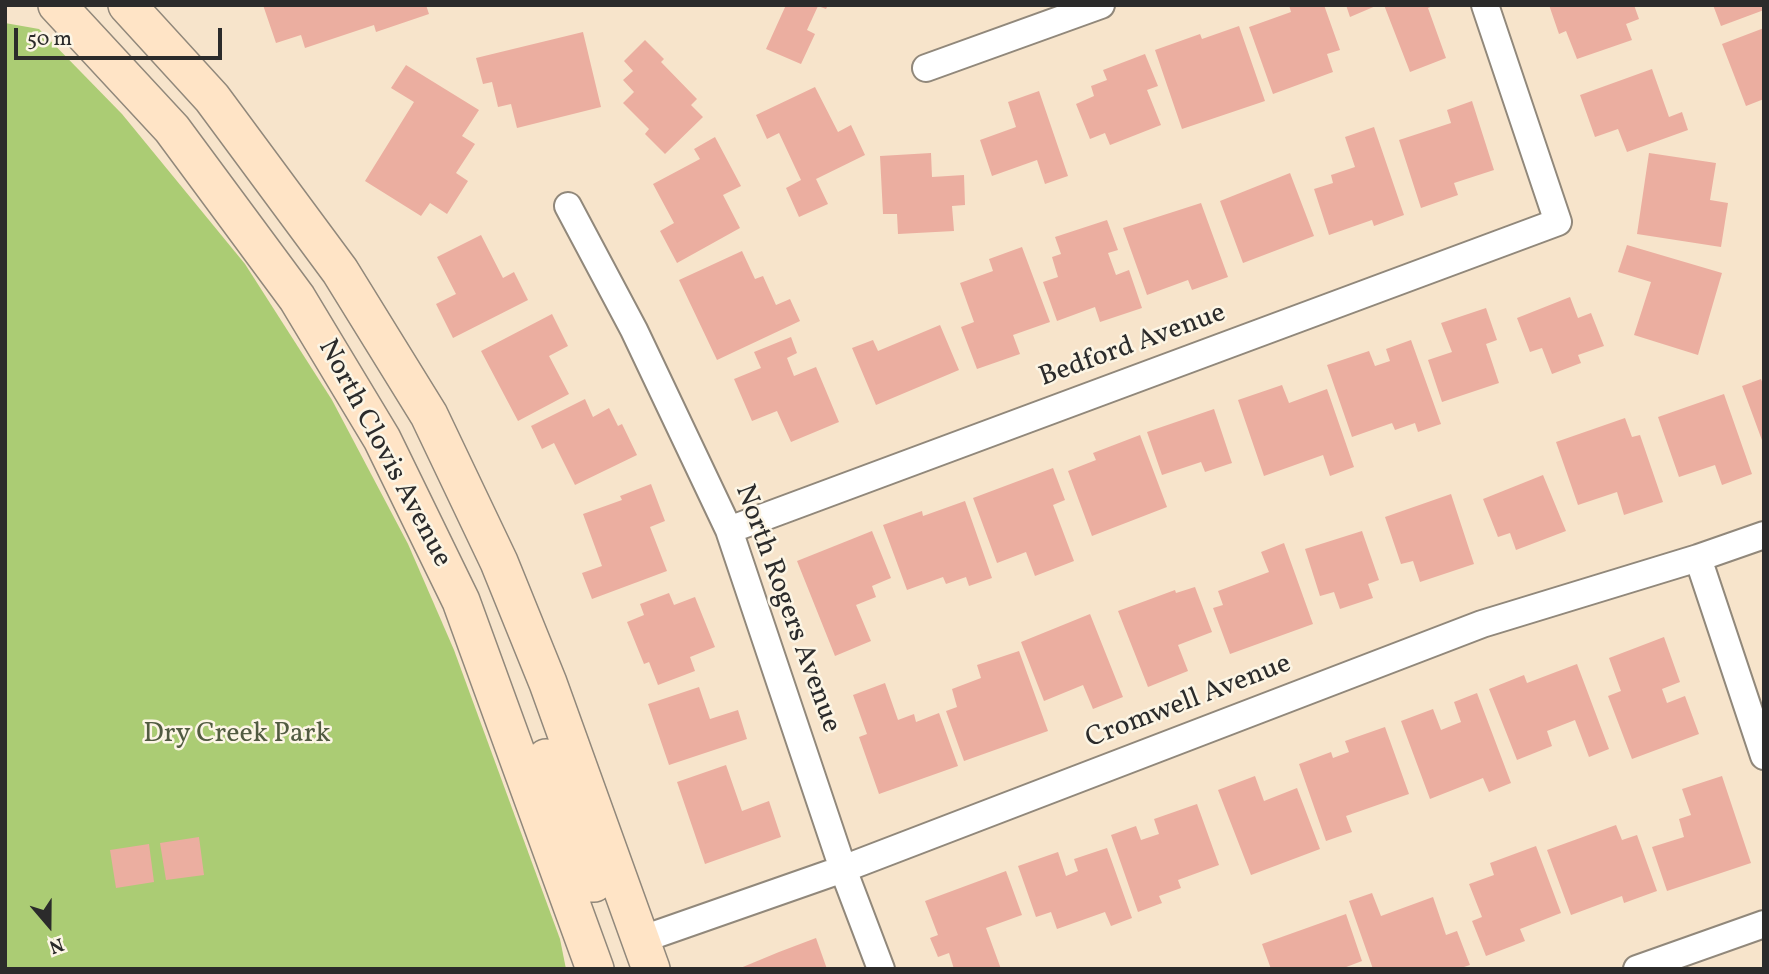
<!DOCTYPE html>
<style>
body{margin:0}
#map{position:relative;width:1769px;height:974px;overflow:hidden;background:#f7e4cb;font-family:Vollkorn,serif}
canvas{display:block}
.frame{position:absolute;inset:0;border:7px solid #2b2b2b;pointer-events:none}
.north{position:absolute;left:14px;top:890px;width:70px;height:70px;-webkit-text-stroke:5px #fcf5e5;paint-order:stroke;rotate:160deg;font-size:19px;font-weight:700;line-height:28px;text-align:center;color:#2b2b2b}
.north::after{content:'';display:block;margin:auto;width:24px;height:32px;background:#2b2b2b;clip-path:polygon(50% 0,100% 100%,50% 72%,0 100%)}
.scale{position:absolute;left:14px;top:28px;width:208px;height:32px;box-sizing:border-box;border:4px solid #2b2b2b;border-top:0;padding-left:9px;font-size:21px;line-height:24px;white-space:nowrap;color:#2b2b2b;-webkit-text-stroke:5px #fcf5e5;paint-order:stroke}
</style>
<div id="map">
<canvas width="1769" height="974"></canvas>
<div class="frame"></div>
<div class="north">N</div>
<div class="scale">50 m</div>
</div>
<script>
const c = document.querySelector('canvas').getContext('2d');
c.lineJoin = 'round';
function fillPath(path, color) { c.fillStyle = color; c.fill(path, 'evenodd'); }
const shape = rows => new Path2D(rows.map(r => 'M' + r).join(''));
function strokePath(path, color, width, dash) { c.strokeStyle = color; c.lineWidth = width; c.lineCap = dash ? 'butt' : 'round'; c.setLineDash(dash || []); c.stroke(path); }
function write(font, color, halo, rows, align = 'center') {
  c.font = font + ' Vollkorn,serif'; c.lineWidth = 5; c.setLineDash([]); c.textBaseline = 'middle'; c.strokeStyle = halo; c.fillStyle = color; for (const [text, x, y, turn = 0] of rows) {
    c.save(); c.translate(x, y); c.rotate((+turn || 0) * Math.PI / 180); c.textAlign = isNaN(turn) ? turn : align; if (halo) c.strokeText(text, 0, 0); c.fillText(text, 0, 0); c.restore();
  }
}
fillPath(shape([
 [5,23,39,29,122,114,245,264,332,400,408,544,454,650,560,939,566,969,5,969]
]), '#abcc74');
fillPath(shape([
 [263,5,426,5,429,14,376,32,374,25,305,48,301,35,276,43],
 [786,5,828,5,826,9,818,6,807,30,815,34,801,64,766,49],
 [1289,5,1324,5,1340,50,1327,54,1333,72,1273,94,1249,27,1291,12],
 [1346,5,1378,5,1350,17],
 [1384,5,1435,5,1428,8,1446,58,1410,72],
 [1549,5,1634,5,1639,19,1626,24,1632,40,1577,59,1566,31,1559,34],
 [1713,5,1764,5,1764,10,1721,26],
 [1239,26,1265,101,1182,129,1155,50,1200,34,1202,39],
 [1764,28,1764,99,1746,106,1722,44],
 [583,32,601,107,517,128,511,104,498,107,492,82,483,84,476,58],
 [645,40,664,59,661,62,697,99,691,105,703,117,665,154,645,134,649,129,623,103,634,92,623,80,633,71,624,61],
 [1145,54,1158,86,1147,90,1161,125,1110,145,1105,133,1090,139,1076,104,1094,96,1091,86,1107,80,1103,70],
 [406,65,479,110,462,136,475,144,456,173,468,181,447,214,430,203,421,216,365,181,414,102,391,88],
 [1652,69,1669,117,1682,112,1688,130,1627,152,1618,129,1595,137,1580,95],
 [815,87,838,132,851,125,865,155,816,179,828,204,799,217,786,188,801,180,779,133,767,139,756,115],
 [1039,91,1068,176,1045,184,1037,160,992,176,980,140,1016,127,1008,102],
 [1472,101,1494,170,1454,183,1458,195,1421,208,1399,140,1451,123,1447,110],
 [1374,127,1404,215,1374,226,1372,220,1329,235,1314,189,1333,183,1331,175,1355,167,1345,137],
 [715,137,741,186,723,195,740,228,677,263,660,231,674,223,653,184,700,159,694,149],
 [931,153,932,177,964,175,965,205,952,206,954,231,898,234,897,214,883,214,880,156],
 [1649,153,1716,163,1710,200,1728,203,1721,247,1637,234],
 [1290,173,1314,236,1243,263,1220,201],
 [1201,203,1228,277,1192,290,1188,280,1147,295,1123,228],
 [1107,220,1118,250,1108,253,1116,275,1129,270,1142,308,1100,322,1095,307,1057,321,1043,282,1058,277,1052,257,1061,254,1055,237],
 [481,235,503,278,514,272,528,300,453,338,436,304,456,294,437,257],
 [1627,245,1722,273,1698,355,1634,335,1651,282,1618,272],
 [1022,247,1050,322,1013,335,1020,354,977,369,961,327,974,322,960,283,993,271,989,259],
 [742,251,755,279,763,276,776,305,790,299,800,321,717,360,679,280],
 [1570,297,1578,318,1591,313,1604,346,1578,355,1581,363,1552,374,1542,348,1530,352,1517,318],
 [1486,308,1497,340,1486,344,1499,383,1442,402,1428,360,1452,352,1441,323],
 [552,314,568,346,549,356,569,394,518,421,481,351],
 [940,325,959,370,876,405,852,348,873,340,878,351],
 [791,337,797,353,787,358,794,376,816,367,839,422,791,442,777,411,752,421,734,379,761,368,754,352],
 [1411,340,1441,424,1418,432,1415,423,1395,430,1392,423,1352,437,1327,365,1369,351,1375,366,1390,361,1386,349],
 [1761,379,1764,387,1763,443,1742,386],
 [1282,385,1289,403,1327,389,1354,467,1330,476,1323,455,1264,476,1238,400],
 [1724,394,1752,474,1722,485,1715,465,1679,477,1658,417],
 [585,399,593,417,609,408,618,426,622,424,637,455,575,485,554,443,542,449,531,426],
 [1214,409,1232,463,1205,472,1201,462,1162,475,1147,432],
 [1625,418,1632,437,1640,435,1663,502,1624,515,1617,492,1578,505,1556,442],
 [1140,435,1167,507,1092,536,1068,471,1096,460,1093,453],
 [1053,468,1065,500,1053,505,1074,561,1035,576,1026,552,997,563,973,498],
 [1543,475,1566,531,1516,550,1510,533,1498,537,1483,499],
 [651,484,665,521,650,527,667,571,592,599,582,573,602,566,583,514,622,500,620,496],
 [1451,494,1474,564,1420,582,1413,561,1401,564,1385,517],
 [965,501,992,578,969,586,966,577,946,584,943,577,907,590,883,525,922,511,923,516],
 [872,531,891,578,872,586,876,597,856,605,871,641,835,656,797,561],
 [1362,531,1379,580,1368,584,1373,598,1340,609,1334,592,1320,596,1305,549],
 [1284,543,1313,624,1230,654,1213,608,1223,605,1218,591,1269,572,1261,552],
 [1195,587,1212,632,1178,645,1188,671,1148,687,1118,611,1175,590,1176,593],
 [669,593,674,605,695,597,715,647,690,657,695,671,658,685,649,662,644,664,627,622,644,615,640,604],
 [1090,614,1123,697,1093,709,1083,685,1044,701,1021,642],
 [1664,637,1680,682,1662,689,1667,703,1685,696,1699,734,1632,759,1608,696,1621,691,1609,658],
 [1019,651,1048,731,964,761,946,711,957,707,952,689,981,678,977,665],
 [1577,664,1609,749,1589,757,1575,720,1547,731,1552,746,1517,760,1489,689,1524,675,1527,683],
 [885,683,898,720,914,714,916,722,939,713,958,766,879,794,859,737,867,734,853,695],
 [699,687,710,719,738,710,747,739,669,765,648,704],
 [1477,693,1511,783,1489,792,1483,778,1430,799,1401,721,1433,709,1441,730,1461,722,1454,702],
 [1385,727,1409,794,1346,816,1352,832,1326,841,1299,764,1331,752,1333,758,1349,752,1345,741],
 [726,765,742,811,769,801,781,837,705,864,677,782],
 [1255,776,1264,801,1297,788,1320,849,1251,875,1218,790],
 [1722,776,1751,863,1667,891,1652,847,1684,837,1679,819,1691,815,1682,789],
 [1197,804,1219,865,1178,880,1181,888,1159,896,1162,903,1138,912,1111,835,1136,826,1141,840,1159,834,1154,819],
 [1616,825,1622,840,1637,835,1657,891,1624,903,1622,896,1571,915,1547,850],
 [199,837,204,875,166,880,160,843],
 [149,844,154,882,116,888,110,850],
 [1536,846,1561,913,1520,929,1525,941,1486,956,1472,921,1482,917,1469,884,1494,875,1490,863],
 [1107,848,1132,918,1111,926,1105,912,1057,929,1051,912,1036,917,1018,866,1058,852,1066,876,1078,871,1074,859],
 [1006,871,1022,915,986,928,1001,969,954,969,949,953,938,957,930,938,938,935,925,901],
 [1372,893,1381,916,1433,897,1446,935,1457,931,1470,965,1458,969,1373,969,1349,901],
 [1346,914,1362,961,1341,969,1271,969,1262,944],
 [816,938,827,969,738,969,779,952]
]), '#ebaea0');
const street = shape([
 [926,68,1101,5],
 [568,206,634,330,729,530,843,869,881,969],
 [729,530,1558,222,1485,5],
 [1698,558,1764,756],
 [640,940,843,869,1482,624,1698,558,1764,535],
 [1637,969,1764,924]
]);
const secondary = shape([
 [57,5,172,129,297,298,382,439,461,601,595,969],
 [127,5,212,98,340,271,429,415,499,562,548,683,651,969],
 [546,758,594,883]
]);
strokePath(street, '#91887b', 30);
strokePath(secondary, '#91887b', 40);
strokePath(street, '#fff', 26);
strokePath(secondary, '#ffe4c6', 37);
write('28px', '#2b2b2b', '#fcf5e5', [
 ["Bedford Avenue",1133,347,-20],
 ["North Clovis Avenue",383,454,62],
 ["North Rogers Avenue",786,609,70],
 ["Cromwell Avenue",1189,703,-21]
]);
write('28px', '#515b41', '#fcf5e5', [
 ["Dry Creek Park",237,736]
]);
</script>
